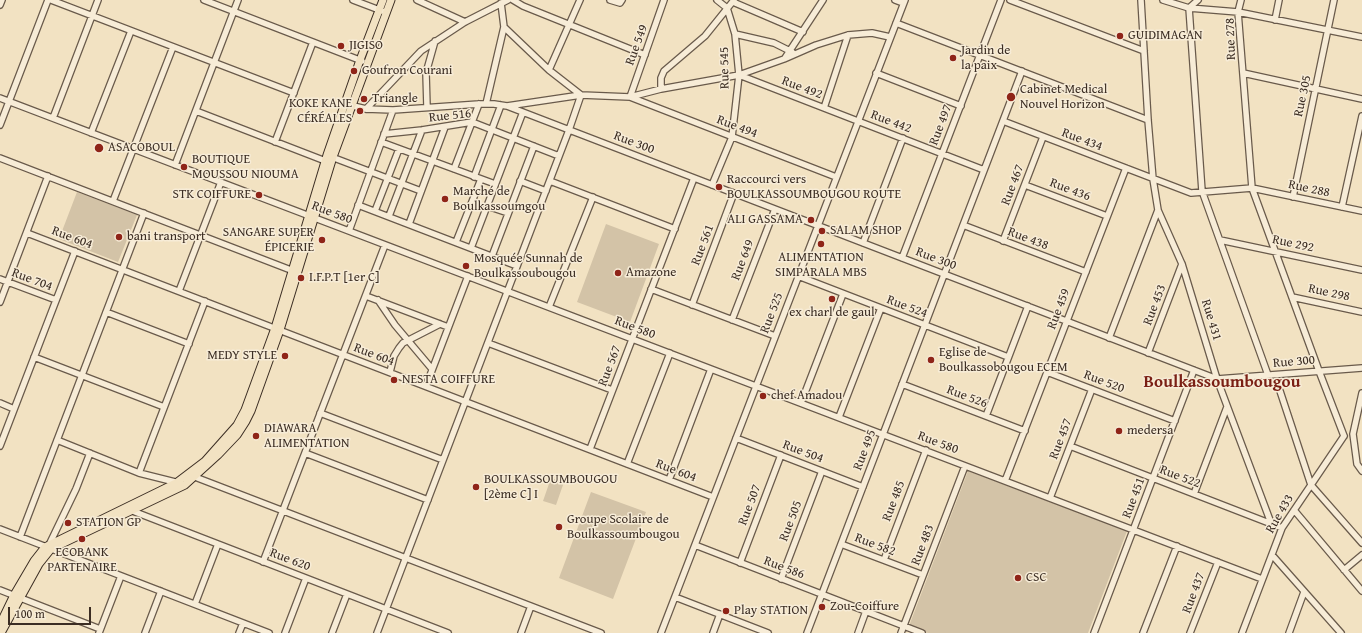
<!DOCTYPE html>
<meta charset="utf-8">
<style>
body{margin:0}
#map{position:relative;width:1362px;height:633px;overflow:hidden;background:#f2e2c2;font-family:"Gentium Book Plus",serif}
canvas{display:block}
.scale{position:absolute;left:8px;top:607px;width:83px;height:18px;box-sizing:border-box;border:2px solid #3b2d23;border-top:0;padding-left:5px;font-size:12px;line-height:14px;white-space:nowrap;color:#3b2d23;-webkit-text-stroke:3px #f7ecd7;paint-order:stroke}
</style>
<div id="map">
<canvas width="1362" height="633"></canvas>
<div class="scale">100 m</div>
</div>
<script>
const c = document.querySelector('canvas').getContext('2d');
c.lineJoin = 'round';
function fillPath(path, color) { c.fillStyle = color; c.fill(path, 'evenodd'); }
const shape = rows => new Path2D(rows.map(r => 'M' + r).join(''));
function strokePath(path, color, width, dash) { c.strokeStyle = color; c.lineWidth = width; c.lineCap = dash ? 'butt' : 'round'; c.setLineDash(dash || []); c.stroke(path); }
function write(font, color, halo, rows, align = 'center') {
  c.font = font + ' "Gentium Book Plus",serif'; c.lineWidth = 3; c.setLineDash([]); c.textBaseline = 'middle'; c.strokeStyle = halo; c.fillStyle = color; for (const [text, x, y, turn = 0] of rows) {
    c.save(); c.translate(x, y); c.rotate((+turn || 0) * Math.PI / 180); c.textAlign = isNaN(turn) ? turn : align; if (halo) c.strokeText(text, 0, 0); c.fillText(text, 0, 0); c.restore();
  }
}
fillPath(shape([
 [77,192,137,215,118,262,59,239],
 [606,224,659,244,630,322,577,302],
 [968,471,1127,531,1088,633,928,633,909,626],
 [551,478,564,482,556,505,543,501],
 [591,492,646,512,613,599,559,578]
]), '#d3c3a7');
const minor = shape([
 [51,0,294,93],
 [204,0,362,61],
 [353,0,382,11],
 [417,0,465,22],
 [513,0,523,6,645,55],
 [610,0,620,3,622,0],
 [664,0,630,97,836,177],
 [895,0,903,3],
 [1010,0,1144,51],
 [1141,0,1148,120,1153,179,1158,210,1182,264,1217,379,1271,523],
 [1163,0,1189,8,1238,12,1362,37],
 [1198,0,1189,8,1202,191,1268,375],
 [1241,0,1238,12,1252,188,1319,371,1344,436],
 [733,2,803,32],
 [0,5,2,0],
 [1275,20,1279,0],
 [896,23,1148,120],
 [735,34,774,43,792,52],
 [785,58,823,0],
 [549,70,580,0],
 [876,73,961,106],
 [1243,73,1362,99],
 [739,75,984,170],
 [661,89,661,78,664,71,705,36,734,0],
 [0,98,1262,579],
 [345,104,366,109,393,110,479,104,494,104,507,106,1217,379,1362,368],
 [486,104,504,27],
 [507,106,581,95,630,97,661,89,739,75,784,59,816,45,848,35,872,33,890,37],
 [427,107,426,73,435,41],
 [824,108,848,35],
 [366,109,421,51,465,22,508,0],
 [196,111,328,162],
 [53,118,98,0],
 [1003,121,1191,193,1252,188,1362,211],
 [0,125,48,0],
 [91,133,131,31],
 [384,134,422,130,472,122,559,156],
 [275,142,313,42],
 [381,142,495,184],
 [329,156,421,191],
 [0,158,296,272],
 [175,165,238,0],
 [454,169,479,104],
 [474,177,501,105],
 [520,181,546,191],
 [550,181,675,229],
 [712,185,732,137,739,75,735,34,727,8,717,0],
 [1025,185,1107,216],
 [1293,197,1334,0],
 [113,201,173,47],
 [358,205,517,266],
 [487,206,508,213],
 [1342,207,1362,116],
 [375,211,399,149],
 [389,216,422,130],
 [409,224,445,127],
 [963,225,1086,272],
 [349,231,393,110],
 [27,233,713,497],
 [1220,240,1362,270],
 [1003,241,1043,137],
 [456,242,481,179],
 [863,243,903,138],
 [471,248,523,112],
 [492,256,534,146],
 [902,258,1001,0],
 [798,276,1008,357],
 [0,279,56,300],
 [651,289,775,336],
 [179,291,221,182],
 [366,296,448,327],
 [1292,297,1362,312],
 [378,300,395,325,432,369],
 [0,302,48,176],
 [692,305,734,193],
 [549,307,593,197],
 [106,312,189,344],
 [732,320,775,209],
 [1109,338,1158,210],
 [488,343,612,390],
 [1148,353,1182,264],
 [34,357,164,407],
 [390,372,394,356,399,348,403,343,440,324],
 [1047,372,1175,421],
 [902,384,1025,431],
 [426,386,468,276],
 [1280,391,1311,485,1362,543],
 [1362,393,1353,434,1357,464,1362,471],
 [0,403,14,409],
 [801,403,843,294],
 [320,413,443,460],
 [986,416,1028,306],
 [839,417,881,308],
 [736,438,863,487],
 [57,440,139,473,179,483],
 [0,446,75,251],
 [1070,446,1282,528],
 [590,449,694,178],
 [305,453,428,500],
 [627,464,670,353],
 [139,473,205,301],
 [195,477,601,633],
 [669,480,711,369],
 [1005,481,1126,168],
 [1194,494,1227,407],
 [1050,498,1092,389],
 [130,510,448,633],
 [1294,510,1362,591],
 [0,529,269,633],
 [20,537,144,213],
 [841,544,923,575],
 [49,545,76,489,90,453],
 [695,545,922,633],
 [1272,555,1341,633],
 [884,560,926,450],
 [263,562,385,245],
 [740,563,781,455],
 [1344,570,1362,555],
 [781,579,822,471],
 [0,590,100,629],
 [675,597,768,633],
 [195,604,218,544],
 [99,633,121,576],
 [145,633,161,591],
 [239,633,243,623],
 [285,633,306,578],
 [332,633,347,594],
 [377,633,569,130,581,95,549,70,504,27,501,3],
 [521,633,531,606],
 [661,633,905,0],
 [713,633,720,614],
 [807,633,1022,71],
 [858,633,866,611],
 [901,633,965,466],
 [1094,633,1194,370],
 [1143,633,1177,546],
 [1190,633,1218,562],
 [1242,633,1282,528,1344,436],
 [1289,633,1304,592]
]);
const major = shape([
 [0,624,14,595,34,561,45,547,176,483,205,461,237,425,245,410,275,328,327,155,360,60,383,0],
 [1,633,39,564,51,549,185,485,218,455,237,435,246,421,251,411,280,330,333,157,391,0]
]);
strokePath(minor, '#695a4b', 8);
strokePath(major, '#3b2d23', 9);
strokePath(minor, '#f7ecd7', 5.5);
strokePath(major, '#f2e2c2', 7);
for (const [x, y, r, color] of [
 [1120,36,4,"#8f2418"],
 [341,46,4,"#8f2418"],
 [953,58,4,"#8f2418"],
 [354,71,4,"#8f2418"],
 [1011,97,5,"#8f2418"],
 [364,99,4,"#8f2418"],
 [360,111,4,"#8f2418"],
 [99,148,5,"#8f2418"],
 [184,167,4,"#8f2418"],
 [719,187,4,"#8f2418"],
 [259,195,4,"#8f2418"],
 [445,199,4,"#8f2418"],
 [811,220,4,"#8f2418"],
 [822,231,4,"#8f2418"],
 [119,237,4,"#8f2418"],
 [322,240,4,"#8f2418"],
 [821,244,4,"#8f2418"],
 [466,266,4,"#8f2418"],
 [618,273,4,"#8f2418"],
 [301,278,4,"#8f2418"],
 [832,299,4,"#8f2418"],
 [285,356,4,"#8f2418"],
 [931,360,4,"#8f2418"],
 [394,380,4,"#8f2418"],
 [763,396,4,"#8f2418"],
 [1119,431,4,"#8f2418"],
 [256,436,4,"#8f2418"],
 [476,487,4,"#8f2418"],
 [68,523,4,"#8f2418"],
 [559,527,4,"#8f2418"],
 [82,539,4,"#8f2418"],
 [1018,578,4,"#8f2418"],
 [822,607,4,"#8f2418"],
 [726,611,4,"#8f2418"]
]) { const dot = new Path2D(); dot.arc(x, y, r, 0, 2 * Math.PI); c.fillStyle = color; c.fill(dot); strokePath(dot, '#f7ecd7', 1.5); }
write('13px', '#3b2d23', '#f7ecd7', [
 ["GUIDIMAGAN",1128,36],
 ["JIGISO",349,46],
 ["Jardin de",961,51],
 ["la paix",961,66],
 ["Goufron Courani",362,71],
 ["Cabinet Medical",1020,90],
 ["Nouvel Horizon",1020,105],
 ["Triangle",372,99],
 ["KOKE KANE",352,104,"right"],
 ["CÉRÉALES",352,119,"right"],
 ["ASACOBOUL",108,148],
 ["BOUTIQUE",192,160],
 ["MOUSSOU NIOUMA",192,175],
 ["Raccourci vers",727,180],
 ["BOULKASSOUMBOUGOU ROUTE",727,195],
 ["Marché de",453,192],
 ["Boulkassoumgou",453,207],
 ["STK COIFFURE",251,195,"right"],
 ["ALI GASSAMA",803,220,"right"],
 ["SALAM SHOP",830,231],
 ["SANGARE SUPER",314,233,"right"],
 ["ÉPICERIE",314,248,"right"],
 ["bani transport",127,237],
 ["ALIMENTATION",821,258,"center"],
 ["SIMPARALA MBS",821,273,"center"],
 ["Mosquée Sunnah de",474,259],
 ["Boulkassoubougou",474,274],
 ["Amazone",626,273],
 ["I.F.P.T [1er C]",309,278],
 ["ex charl de gaul",832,313,"center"],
 ["Eglise de",939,353],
 ["Boulkassobougou ECEM",939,368],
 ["MEDY STYLE",277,356,"right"],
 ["NESTA COIFFURE",402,380],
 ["chef Amadou",771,396],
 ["DIAWARA",264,429],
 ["ALIMENTATION",264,444],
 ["medersa",1127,431],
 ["BOULKASSOUMBOUGOU",484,480],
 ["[2ème C] I",484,495],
 ["Groupe Scolaire de",567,520],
 ["Boulkassoumbougou",567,535],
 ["STATION GP",76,523],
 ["ECOBANK",82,553,"center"],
 ["PARTENAIRE",82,568,"center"],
 ["CSC",1026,578],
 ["Zou-Coiffure",830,607],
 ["Play STATION",734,611]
], 'left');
write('13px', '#3b2d23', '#f7ecd7', [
 ["Rue 278",1231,39,-92],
 ["Rue 549",637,45,-70],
 ["Rue 545",725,68,-91],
 ["Rue 492",802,88,21],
 ["Rue 305",1303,96,-78],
 ["Rue 516",450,116,-6],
 ["Rue 442",891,122,21],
 ["Rue 497",941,125,-69],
 ["Rue 494",737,127,21],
 ["Rue 434",1082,140,21],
 ["Rue 300",634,143,21],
 ["Rue 467",1013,185,-69],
 ["Rue 288",1309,189,12],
 ["Rue 436",1070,190,21],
 ["Rue 580",332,213,21],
 ["Rue 604",72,238,21],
 ["Rue 438",1028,239,21],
 ["Rue 292",1293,244,12],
 ["Rue 561",703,245,-69],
 ["Rue 300",936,259,21],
 ["Rue 649",743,260,-69],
 ["Rue 704",32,280,21],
 ["Rue 298",1329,293,12],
 ["Rue 453",1155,305,-69],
 ["Rue 524",907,307,21],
 ["Rue 459",1059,309,-69],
 ["Rue 525",772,313,-69],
 ["Rue 431",1211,320,73],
 ["Rue 580",635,328,21],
 ["Rue 604",374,355,21],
 ["Rue 300",1294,362,-5],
 ["Rue 567",610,366,-69],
 ["Rue 520",1104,382,21],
 ["Rue 526",967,397,21],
 ["Rue 457",1061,439,-69],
 ["Rue 580",938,443,21],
 ["Rue 495",865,450,-69],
 ["Rue 504",803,452,21],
 ["Rue 604",676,471,21],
 ["Rue 522",1180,477,21],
 ["Rue 451",1134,498,-69],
 ["Rue 485",894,501,-69],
 ["Rue 507",750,505,-69],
 ["Rue 433",1280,514,-60],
 ["Rue 505",791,521,-69],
 ["Rue 582",875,545,21],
 ["Rue 483",923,545,-69],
 ["Rue 620",290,560,21],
 ["Rue 586",784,568,21],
 ["Rue 437",1194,593,-69]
]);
write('bold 17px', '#7a1f14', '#f7ecd7', [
 ["Boulkassoumbougou",1222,383]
]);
</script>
